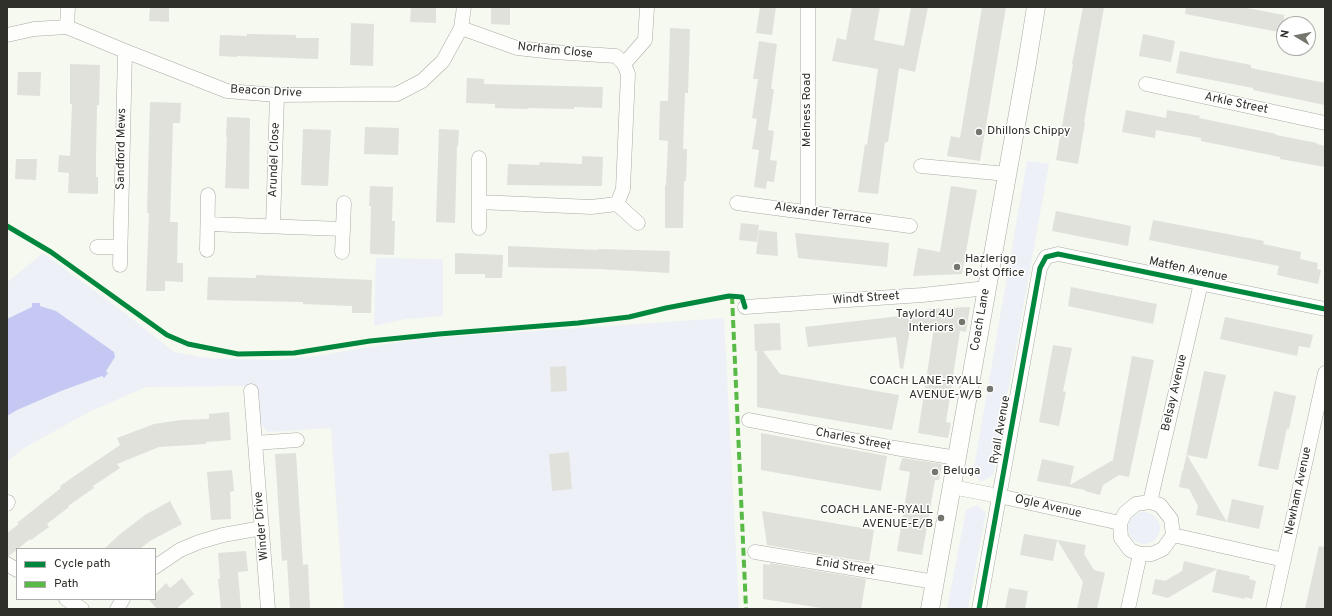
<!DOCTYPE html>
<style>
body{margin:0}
#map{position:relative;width:1332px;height:616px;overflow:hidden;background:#f6f9ef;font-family:Overpass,sans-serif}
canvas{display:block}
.frame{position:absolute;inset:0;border:8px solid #2e3029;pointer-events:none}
.legend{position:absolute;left:16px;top:548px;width:140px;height:52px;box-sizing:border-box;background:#fff;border:1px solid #abaca9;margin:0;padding:5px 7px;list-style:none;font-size:12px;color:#2e3029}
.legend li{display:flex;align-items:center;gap:8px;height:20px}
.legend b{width:20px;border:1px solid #abaca9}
.north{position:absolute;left:1276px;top:16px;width:40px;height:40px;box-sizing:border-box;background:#fff;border:1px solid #abaca9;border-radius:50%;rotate:280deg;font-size:11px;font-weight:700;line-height:16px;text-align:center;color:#2e3029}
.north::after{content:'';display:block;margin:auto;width:14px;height:18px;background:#74766e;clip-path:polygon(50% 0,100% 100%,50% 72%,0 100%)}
</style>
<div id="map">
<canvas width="1332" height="616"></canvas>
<div class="frame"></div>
<ul class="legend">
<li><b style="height:5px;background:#00873e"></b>Cycle path</li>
<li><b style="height:5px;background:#58b947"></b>Path</li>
</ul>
<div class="north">N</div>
</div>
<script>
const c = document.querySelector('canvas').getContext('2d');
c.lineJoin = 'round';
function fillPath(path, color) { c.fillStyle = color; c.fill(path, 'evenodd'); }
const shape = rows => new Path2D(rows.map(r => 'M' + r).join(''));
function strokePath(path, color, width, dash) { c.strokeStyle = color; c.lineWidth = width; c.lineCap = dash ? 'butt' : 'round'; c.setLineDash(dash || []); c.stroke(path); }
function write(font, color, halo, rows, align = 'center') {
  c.font = font + ' Overpass,sans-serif'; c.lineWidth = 3; c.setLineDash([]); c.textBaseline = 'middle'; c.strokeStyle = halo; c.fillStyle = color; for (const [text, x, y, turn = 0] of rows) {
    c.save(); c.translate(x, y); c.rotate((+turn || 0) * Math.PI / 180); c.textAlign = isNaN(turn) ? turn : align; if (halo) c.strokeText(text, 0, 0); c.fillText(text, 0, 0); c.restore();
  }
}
fillPath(shape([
 [1027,161,1049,164,993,475,981,482,973,473],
 [43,253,126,314,174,352,207,358,275,360,316,356,418,339,724,318,739,609,344,609,331,428,268,432,259,422,257,386,146,387,89,412,24,448,7,462,7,282],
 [376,258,443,259,443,316,405,319,374,326],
 [977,505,986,512,968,609,947,609,966,510],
 '1128 528a16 16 0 1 1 32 0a16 16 0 1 1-32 0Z'
]), '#edf0f7');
fillPath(shape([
 [32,303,40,303,40,306,56,311,114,352,115,357,106,371,108,373,104,378,102,376,61,391,17,410,7,416,7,319,32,307]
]), '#c5c8f3');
fillPath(shape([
 [150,7,169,7,169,22,149,21],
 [411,7,436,7,436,23,410,22],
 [491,7,510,7,510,25,491,24],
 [760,7,776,7,772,35,756,33],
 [852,7,880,7,874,40,904,46,911,7,928,7,915,72,899,68,888,142,885,142,878,194,858,192,865,144,867,145,878,69,832,61,837,38,846,40],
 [982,7,1006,7,980,161,947,156,951,136,960,138],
 [1083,7,1104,7,1084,122,1085,123,1078,164,1056,160,1073,64,1072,64],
 [1186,7,1242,7,1284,15,1284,33,1185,14],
 [351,23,374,24,373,66,350,65],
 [670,28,690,29,688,93,685,93,683,149,687,149,686,181,684,181,683,228,665,228,665,185,666,185,668,141,659,140,660,101,668,101],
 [247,34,296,35,296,38,319,38,318,59,237,56,237,57,219,56,220,35,247,36],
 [1143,34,1175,41,1171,62,1139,56],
 [759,41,777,44,771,89,774,89,768,130,774,131,770,160,777,161,774,182,767,181,766,189,754,187,759,150,752,149,757,119,752,118,758,79,753,79],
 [1180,51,1251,65,1251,68,1325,83,1325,105,1253,90,1253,88,1176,73],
 [70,64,100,65,99,105,97,105,96,157,96,177,98,177,98,194,68,193,69,173,58,172,59,155,70,156,72,104,70,104],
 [18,72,41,72,40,96,17,95],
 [467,78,484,79,484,84,603,87,602,108,574,107,574,109,528,108,528,109,495,108,495,104,466,103],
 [150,102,181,103,180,123,173,123,170,222,178,222,177,263,183,263,183,282,165,281,165,291,146,291,149,213,147,213],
 [1126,110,1166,118,1167,110,1200,116,1199,118,1276,134,1276,135,1317,143,1317,144,1325,146,1325,167,1280,159,1280,157,1201,141,1201,138,1156,130,1155,138,1122,132],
 [227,117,250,118,249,189,225,188,227,137,226,137],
 [365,127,399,128,398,155,364,154],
 [303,129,331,130,328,186,301,185],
 [439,129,459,130,458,146,457,146,455,223,436,222],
 [582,156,603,157,602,186,507,185,508,164,539,165,540,162,582,164],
 [16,159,37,159,36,180,15,179],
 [370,186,393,187,392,221,395,221,394,255,370,254,371,206,369,206],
 [951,186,977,190,962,274,913,276,918,248,940,252],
 [1056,211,1131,226,1128,246,1052,231],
 [1153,220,1264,241,1263,244,1301,252,1300,259,1318,263,1317,269,1321,270,1318,284,1277,275,1279,266,1149,240],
 [741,223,759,225,757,242,739,240],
 [759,230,777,232,778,256,756,254],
 [795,233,889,243,887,267,798,258],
 [508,246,598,250,598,249,670,251,669,273,598,269,508,267],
 [455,253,503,255,502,278,485,278,485,274,455,274],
 [256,275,372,280,371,313,352,313,352,306,303,304,303,302,207,300,208,277,256,278],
 [1071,287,1157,304,1153,324,1068,306],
 [970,307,966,332,960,331,946,422,951,423,948,438,918,433,934,328,911,324,903,369,900,368,896,337,808,347,805,327,926,313,926,309],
 [1225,317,1313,335,1310,348,1299,346,1297,356,1220,339],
 [780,323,781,350,763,351,780,374,899,395,892,430,757,407,757,351,755,351,754,324],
 [1053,345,1072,348,1063,391,1066,392,1059,426,1039,422],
 [1132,356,1154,360,1129,477,1119,475,1103,485,1100,495,1085,491,1085,490,1037,481,1042,459,1074,466,1070,485,1113,460],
 [566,366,567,391,551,392,550,367],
 [1204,371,1226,375,1207,459,1187,455,1227,522,1196,515,1198,506,1189,489,1179,487,1182,471,1183,471],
 [1274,391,1296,396,1289,429,1287,428,1278,470,1258,466],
 [229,412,231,440,206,442,206,444,159,447,117,464,120,468,93,486,94,488,68,506,69,507,47,524,49,527,31,540,30,539,9,556,7,556,7,533,19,524,17,523,61,488,60,486,120,445,117,438,154,424,181,420,209,419,209,414],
 [761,433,887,456,881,491,761,470],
 [569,452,572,489,552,491,549,454],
 [296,453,303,565,308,564,310,609,290,609,287,560,282,561,275,454],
 [902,458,942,464,939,480,935,480,922,555,897,551,910,472,899,470],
 [232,470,234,491,230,492,231,519,211,520,207,472],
 [1232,499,1264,506,1259,529,1227,522],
 [170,501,182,524,150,541,140,549,104,549,119,535,145,515],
 [762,511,874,530,869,562,767,545],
 [1024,534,1086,545,1084,554,1094,570,1105,573,1097,609,1077,609,1083,582,1057,540,1053,561,1020,555],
 [1319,546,1325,547,1325,609,1305,609],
 [246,551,248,571,238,572,241,609,221,609,218,579,220,579,218,553],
 [1184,561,1217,569,1168,598,1152,594,1155,579,1165,581,1182,571],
 [770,563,866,579,861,609,828,609,763,599,763,564,770,565],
 [1217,569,1250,576,1249,579,1256,581,1252,599,1245,597,1245,599,1212,592],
 [182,578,194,594,176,609,157,609,149,600,155,599,155,594,166,583,170,588],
 [1009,588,1028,591,1025,609,1005,609]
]), '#e0e1da');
const minor = shape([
 [808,7,808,212],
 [67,27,68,7],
 [461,28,517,48,554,52,616,56,624,64,628,74,623,189,617,204,591,207,479,202],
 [7,35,34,29,67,27,125,51,227,91,277,95,397,94,422,81,443,61,461,28,464,7],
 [624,64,645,40,647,7],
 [1146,84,1325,123],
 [921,166,1007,174],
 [737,203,910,226],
 [617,204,638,223],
 [208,224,343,229],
 [273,226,277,95],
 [479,228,479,158],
 [97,247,120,247],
 [207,250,208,195],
 [342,252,344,203],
 [120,265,125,51],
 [745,307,922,295,987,288],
 [251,391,268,609],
 [749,420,895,448,957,458],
 [255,443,297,440],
 [952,487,999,496,1120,523],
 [1150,502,1201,283],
 [1150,502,1160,505,1171,519,1173,535,1163,549,1152,554,1140,554,1130,550,1121,538,1120,523,1125,513,1136,504,1150,502],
 [7,504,8,502],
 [1173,535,1284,560],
 [755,552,935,582],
 [7,564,17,570],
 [155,567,180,550,199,542,223,535,262,528],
 [66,599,82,609],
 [117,609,123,599],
 [979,609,1040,268,1046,257,1058,254,1325,309],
 [1128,609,1140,554],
 [1273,609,1325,373]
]);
const tertiary = shape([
 [930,609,1027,63,1036,7]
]);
strokePath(minor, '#a9aba4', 15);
strokePath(tertiary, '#a9aba4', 19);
strokePath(minor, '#fefefd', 14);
strokePath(tertiary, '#fefefd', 18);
strokePath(shape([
 [732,296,746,609]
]), '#58b947', 4, [8, 4]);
strokePath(shape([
 [7,226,51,252,167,335,188,344,238,354,294,353,370,341,439,334,578,323,629,317,666,308,729,296,742,297,745,307],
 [979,609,1040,268,1046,257,1058,254,1325,309]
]), '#00873e', 5);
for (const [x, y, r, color] of [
 [979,132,4,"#74766e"],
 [957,267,4,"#74766e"],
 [962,322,4,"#74766e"],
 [990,389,4,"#74766e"],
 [935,472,4,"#74766e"],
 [941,518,4,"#74766e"]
]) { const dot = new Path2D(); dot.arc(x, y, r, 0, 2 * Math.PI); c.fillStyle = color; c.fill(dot); strokePath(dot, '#fff', 1.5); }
write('12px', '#2e3029', '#fff', [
 ["Norham Close",555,51,6],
 ["Beacon Drive",266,92,3],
 ["Arkle Street",1236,104,12],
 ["Melness Road",808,110,-90],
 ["Sandford Mews",122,149,-89],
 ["Arundel Close",275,160,-88],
 ["Alexander Terrace",823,214,8],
 ["Matfen Avenue",1188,270,12],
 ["Windt Street",866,299,-4],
 ["Coach Lane",981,320,-80],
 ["Belsay Avenue",1175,393,-77],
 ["Ryall Avenue",1001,430,-80],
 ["Charles Street",853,440,11],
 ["Newham Avenue",1299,491,-78],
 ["Ogle Avenue",1048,507,13],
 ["Winder Drive",262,526,-95],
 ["Enid Street",845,567,9]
]);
write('12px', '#2e3029', '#fff', [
 ["Dhillons Chippy",987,132],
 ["Hazlerigg",965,260],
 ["Post Office",965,274],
 ["Taylord 4U",954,315,"right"],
 ["Interiors",954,329,"right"],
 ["COACH LANE-RYALL",982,382,"right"],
 ["AVENUE-W/B",982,396,"right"],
 ["Beluga",943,472],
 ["COACH LANE-RYALL",933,511,"right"],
 ["AVENUE-E/B",933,525,"right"]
], 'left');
</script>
